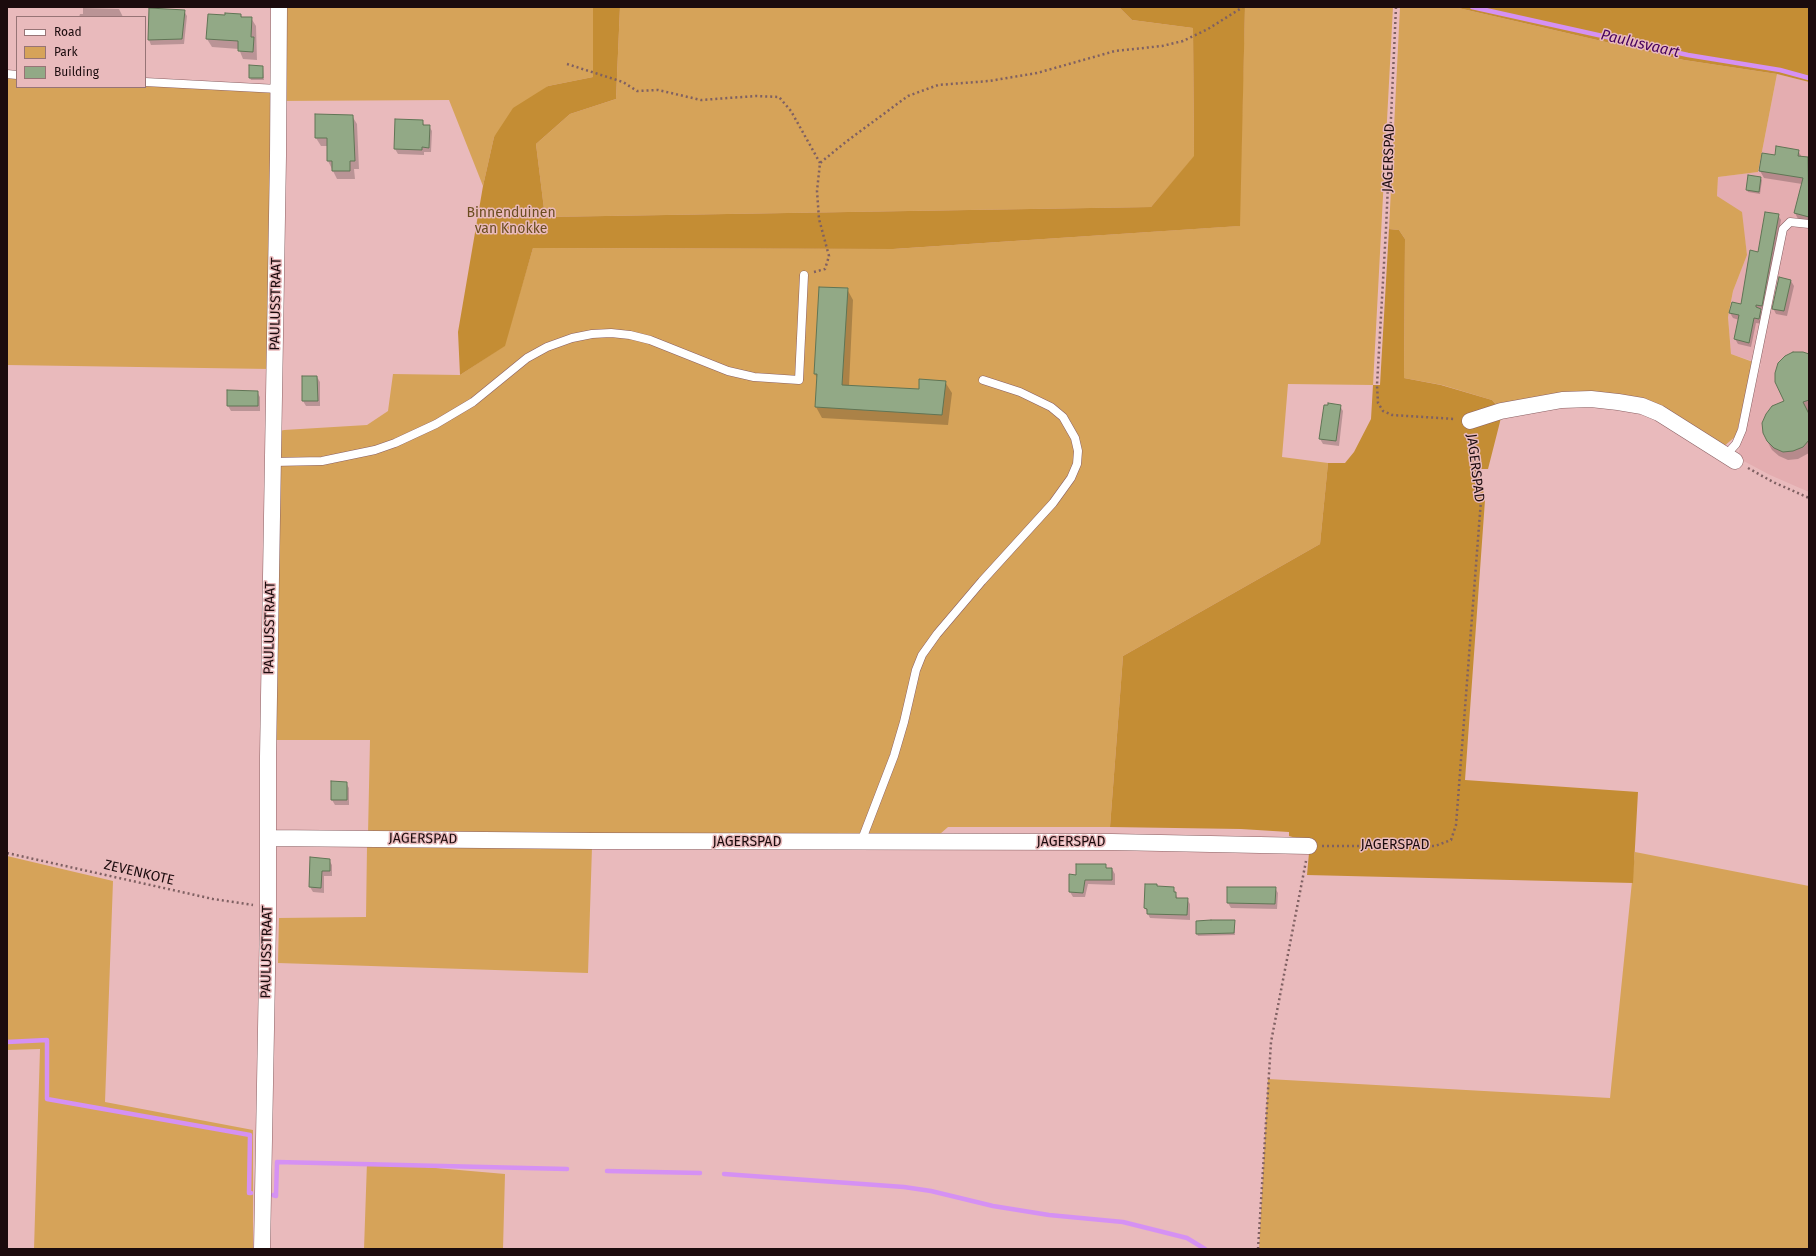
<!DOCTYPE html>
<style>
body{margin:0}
#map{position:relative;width:1816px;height:1256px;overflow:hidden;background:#e9babc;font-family:"Fira Sans",sans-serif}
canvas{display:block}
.frame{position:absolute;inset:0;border:8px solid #1b0b0d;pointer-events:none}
.legend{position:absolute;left:16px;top:16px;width:130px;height:72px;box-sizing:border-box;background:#e9babc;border:1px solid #977476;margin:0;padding:5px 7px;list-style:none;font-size:12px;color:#1b0b0d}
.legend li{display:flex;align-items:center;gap:8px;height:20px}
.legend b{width:20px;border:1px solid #977476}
</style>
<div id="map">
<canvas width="1816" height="1256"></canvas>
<div class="frame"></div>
<ul class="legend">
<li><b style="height:5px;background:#fff"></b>Road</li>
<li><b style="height:11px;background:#d6a359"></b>Park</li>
<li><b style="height:11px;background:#92a986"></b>Building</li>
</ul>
</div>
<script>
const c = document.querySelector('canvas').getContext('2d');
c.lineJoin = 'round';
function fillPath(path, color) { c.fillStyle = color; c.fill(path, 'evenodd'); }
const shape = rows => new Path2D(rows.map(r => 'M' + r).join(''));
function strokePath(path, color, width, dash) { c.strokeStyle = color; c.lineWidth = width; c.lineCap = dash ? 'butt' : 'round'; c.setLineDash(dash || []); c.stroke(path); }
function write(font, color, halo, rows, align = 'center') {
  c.font = font + ' "Fira Sans",sans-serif'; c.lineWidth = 3; c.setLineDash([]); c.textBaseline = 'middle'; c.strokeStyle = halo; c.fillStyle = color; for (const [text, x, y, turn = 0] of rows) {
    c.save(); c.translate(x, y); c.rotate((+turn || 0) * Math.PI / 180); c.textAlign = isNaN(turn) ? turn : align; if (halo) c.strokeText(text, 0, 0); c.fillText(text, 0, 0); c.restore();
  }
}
fillPath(shape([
 [1777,74,1809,82,1809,492,1770,475,1738,458,1742,437,1761,364,1731,354,1728,317,1733,291,1747,255,1744,234,1717,196,1718,177,1758,172]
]), '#e4adb0');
fillPath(shape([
 [272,7,593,7,593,77,548,86,494,137,483,186,449,100,273,101,270,369,7,365,7,78,17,79,17,87,145,87,145,85,272,91],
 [620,7,1119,7,1132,20,1193,28,1194,157,1151,207,545,217,536,144,570,114,616,99],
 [1245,7,1393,7,1373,385,1288,384,1282,457,1328,463,1320,544,1123,656,1110,827,948,827,940,834,873,835,368,834,370,740,264,740,268,434,284,430,367,425,388,411,393,374,460,375,504,346,533,248,893,249,1239,226],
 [1400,7,1454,7,1684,60,1777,74,1758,172,1718,177,1717,196,1742,212,1747,255,1733,291,1728,317,1731,354,1753,362,1736,436,1723,447,1643,404,1499,408,1492,400,1442,385,1404,378,1405,239,1399,230,1389,229],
 [367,847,592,847,588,973,278,963,279,918,366,917],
 [1635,852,1809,886,1809,1249,1259,1249,1268,1079,1610,1098],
 [7,856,113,881,105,1102,253,1130,253,1249,34,1249,40,1049,7,1050],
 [367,1162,505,1174,503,1249,364,1249]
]), '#d6a359');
fillPath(shape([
 [593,7,620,7,616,99,570,114,536,144,545,217,1151,207,1194,156,1193,28,1132,20,1119,7,1245,7,1240,226,893,249,533,248,505,346,460,375,458,332,483,186,494,137,513,108,548,86,593,77],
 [1454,7,1809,7,1809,82,1777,74,1684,60],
 [1389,229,1399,230,1405,239,1404,378,1441,385,1492,400,1499,408,1502,414,1488,469,1479,469,1485,500,1465,780,1638,792,1633,883,1307,875,1310,842,1289,836,1289,832,1241,829,1110,827,1123,656,1320,544,1328,463,1345,463,1354,452,1371,419,1373,385,1380,385]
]), '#c48d34');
fillPath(shape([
 [83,8,119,9,123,17,79,17,80,14,83,14],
 [150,9,184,11,187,16,184,44,151,45,149,40],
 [208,15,241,15,242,18,251,18,256,26,257,60,243,59,239,49,212,47,207,39],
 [17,24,17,38,16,36],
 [263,67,264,80,251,80,250,78],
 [352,116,357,124,359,169,354,169,355,179,337,179,328,161,328,146,321,146,316,138],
 [422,121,425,126,429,126,432,131,431,152,424,152,424,155,398,154,395,149],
 [1798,151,1802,157,1807,158,1809,161,1809,223,1799,221,1795,213,1802,184,1764,178,1760,171,1776,156],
 [1760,178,1762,180,1760,194,1748,192,1747,190],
 [1778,215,1781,220,1764,311,1761,310,1763,315,1762,324,1756,323,1751,347,1738,344,1735,339,1739,320,1733,318,1730,313,1733,303,1742,305,1759,254],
 [1780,278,1791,281,1794,286,1787,316,1776,314,1773,308],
 [847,289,853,300,849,386,920,390,945,382,952,393,948,425,822,418,816,407,817,378,815,374],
 [1809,355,1809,453,1798,459,1788,460,1779,456,1772,450,1767,441,1785,402],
 [317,377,320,382,320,406,306,406,303,401],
 [257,392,260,397,260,411,231,411,228,406],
 [1340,406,1343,411,1339,446,1323,444,1320,439],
 [346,783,349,788,349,805,335,805,332,800],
 [311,858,329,860,332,865,332,876,324,876,324,893,313,892,310,887],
 [1105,865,1107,869,1112,869,1115,874,1115,885,1088,884,1085,897,1073,897,1070,892,1070,875,1077,876],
 [1157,885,1158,887,1173,888,1178,899,1187,899,1190,904,1190,920,1150,918,1145,908],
 [1275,888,1278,893,1277,909,1231,908,1228,903],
 [1234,921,1235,935,1198,936,1197,934]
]), '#0003');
strokePath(shape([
 [1472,7,1688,55,1780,70,1809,78],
 [7,1042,47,1040,47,1099,250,1135,249,1193,251,1193],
 [607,1171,700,1173],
 [724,1174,904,1187,931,1191,993,1206,1049,1215,1123,1222,1187,1238,1205,1249],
 [273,1195,276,1196,277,1162,567,1169]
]), '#d591f3', 4.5);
const building = shape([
 [149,8,185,10,182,39,148,40,149,8],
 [225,13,241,14,241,17,252,17,251,37,254,37,253,52,238,51,238,41,206,39,208,14,225,15,225,13],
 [249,65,263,66,263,78,249,78,249,65],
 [315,114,353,115,355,161,350,161,350,171,332,171,332,161,327,161,327,138,315,138,315,114],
 [395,119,423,120,423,125,430,125,429,148,422,147,422,150,394,149,395,119],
 [1776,146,1799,150,1798,156,1808,157,1809,217,1794,213,1803,178,1759,171,1762,153,1775,155,1776,146],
 [1748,175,1761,177,1759,192,1746,190,1748,175],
 [1765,212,1779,214,1762,306,1756,305,1756,307,1761,309,1759,319,1754,318,1749,343,1734,339,1739,315,1729,313,1732,302,1741,304,1750,250,1758,252,1765,212],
 [1779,277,1791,280,1784,311,1772,309,1779,277],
 [819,287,848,288,842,385,919,389,919,379,946,381,942,415,815,407,817,374,814,374,819,287],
 [1793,352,1803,352,1809,354,1809,400,1803,402,1809,414,1809,440,1803,447,1793,451,1783,452,1774,448,1767,441,1763,433,1762,423,1766,414,1772,406,1784,401,1775,382,1775,373,1778,363,1785,356,1793,352],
 [302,376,317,376,318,401,302,401,302,376],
 [227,390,258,391,258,406,227,406,227,390],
 [1328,403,1341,405,1336,441,1319,439,1324,405,1328,405,1328,403],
 [331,781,347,782,347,800,331,800,331,781],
 [310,857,330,859,330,871,322,871,321,888,309,887,310,857],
 [1076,864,1106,864,1106,868,1112,868,1112,880,1085,880,1083,893,1069,892,1069,874,1076,875,1076,864],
 [1145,884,1157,884,1157,886,1174,887,1174,892,1176,892,1176,898,1188,898,1187,915,1147,914,1147,909,1144,908,1145,884],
 [1227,887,1276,887,1275,904,1227,903,1227,887],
 [1211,920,1235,920,1234,933,1196,934,1196,921,1211,920]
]);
fillPath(building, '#92a986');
strokePath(building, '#607555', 1);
const service = shape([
 [7,74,17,75],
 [145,82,278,89],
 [1726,455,1736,444,1742,430,1783,229,1790,222,1809,224],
 [273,462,322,461,375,450,395,443,436,424,473,402,527,358,547,347,572,338,592,334,611,333,630,335,650,340,728,371,754,377,799,380,804,275],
 [861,842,894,756,904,722,916,670,922,655,937,634,982,581,1053,503,1071,478,1077,464,1078,451,1075,438,1063,417,1051,407,1020,392,983,380]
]);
const minor = shape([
 [1470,421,1501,411,1562,400,1591,399,1618,402,1642,406,1659,413,1735,461],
 [268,838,592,841,1112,842,1309,846],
 [262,1249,268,919,268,756,278,156,279,7]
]);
strokePath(service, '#8a6063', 9);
strokePath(minor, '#8a6063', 17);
strokePath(shape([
 [1396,7,1386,229,1377,385,1378,403,1383,411,1392,415,1455,419],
 [567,64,623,82,637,91,658,90,701,100,756,96,779,97,791,111,820,163],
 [814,272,825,269,829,256,819,219,817,191,820,163,847,141,908,96,938,85,989,81,1037,73,1115,51,1162,46,1183,41,1208,29,1243,7],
 [1748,468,1773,482,1809,498],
 [1322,846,1435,846,1451,840,1456,825,1481,500,1471,435],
 [7,853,213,899,253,905],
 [1258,1249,1271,1042,1306,861]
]), '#7f6062', 2.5, [2, 3]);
strokePath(service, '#fff', 8);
strokePath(minor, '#fff', 16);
write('14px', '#1b0b0d', '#e9babc', [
 ["JAGERSPAD",1389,158,-88],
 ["PAULUSSTRAAT",276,304,-89],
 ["JAGERSPAD",1475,468,83],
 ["PAULUSSTRAAT",270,628,-89],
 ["JAGERSPAD",423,839,1],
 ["JAGERSPAD",747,842],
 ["JAGERSPAD",1071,842],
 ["JAGERSPAD",1395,845],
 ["ZEVENKOTE",139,873,13],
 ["PAULUSSTRAAT",267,952,-89]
]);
write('14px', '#6b4d20', '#e9babc', [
 ["Binnenduinen",511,213],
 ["van Knokke",511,229]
]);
write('italic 15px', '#46005d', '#e9babc', [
 ["Paulusvaart",1640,44,13]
]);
</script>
